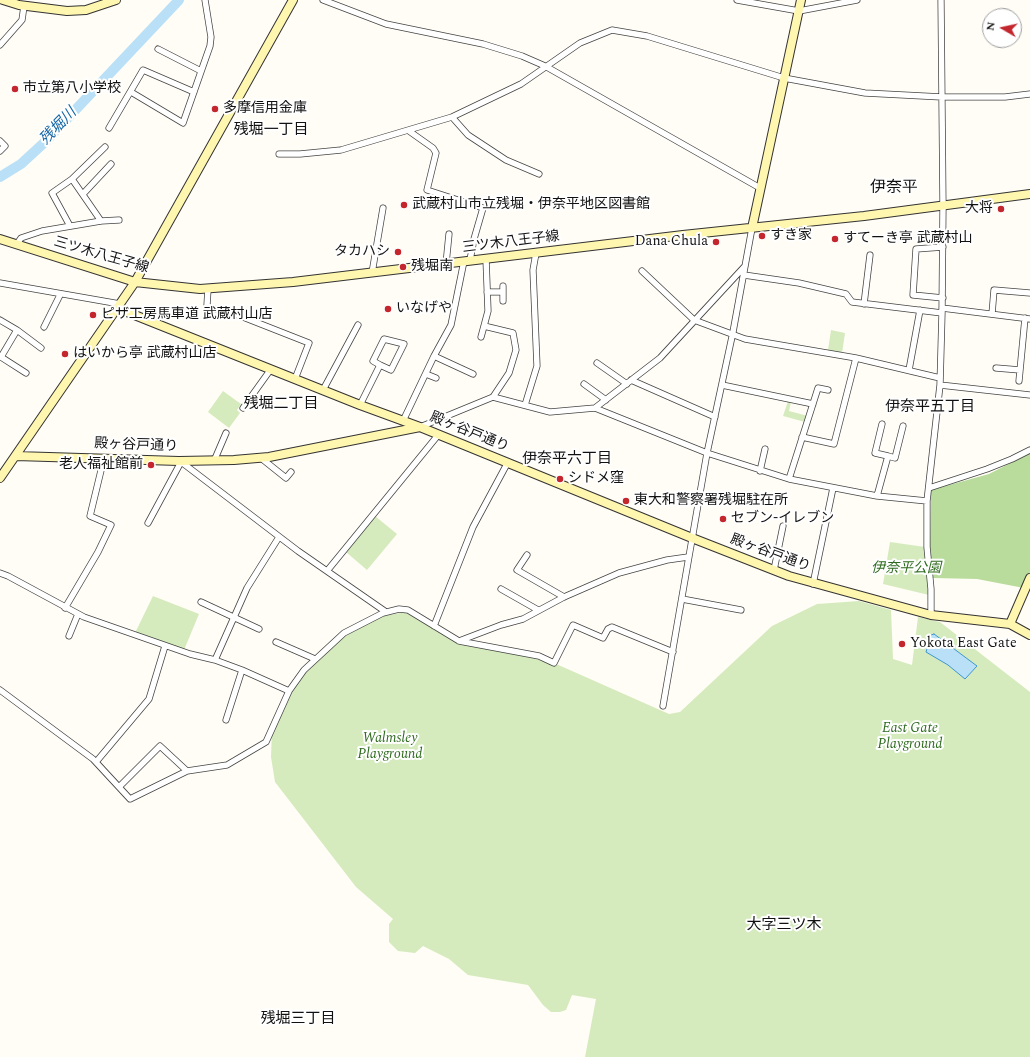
<!DOCTYPE html>
<meta charset="utf-8">
<style>
body{margin:0}
#map{position:relative;width:1030px;height:1057px;overflow:hidden;background:#fffdf5;font-family:Spectral,serif}
canvas{display:block}
.north{position:absolute;left:982px;top:8px;width:40px;height:40px;box-sizing:border-box;background:#fff;border:1px solid #a0a0a0;border-radius:50%;rotate:279deg;font-size:11px;font-weight:700;line-height:16px;text-align:center;color:#111}
.north::after{content:'';display:block;margin:auto;width:14px;height:18px;background:#c4262e;clip-path:polygon(50% 0,100% 100%,50% 72%,0 100%)}
</style>
<div id="map">
<canvas width="1030" height="1057"></canvas>
<div class="north">N</div>
</div>
<script>
const c = document.querySelector('canvas').getContext('2d');
c.lineJoin = 'round';
function fillPath(path, color) { c.fillStyle = color; c.fill(path, 'evenodd'); }
const shape = rows => new Path2D(rows.map(r => 'M' + r).join(''));
function strokePath(path, color, width, dash) { c.strokeStyle = color; c.lineWidth = width; c.lineCap = dash ? 'butt' : 'round'; c.setLineDash(dash || []); c.stroke(path); }
function write(font, color, halo, rows, align = 'center') {
  c.font = font + ' Spectral,"Noto Sans JP",serif'; c.lineWidth = 4; c.setLineDash([]); c.textBaseline = 'middle'; c.strokeStyle = halo; c.fillStyle = color; for (const [text, x, y, turn = 0] of rows) {
    c.save(); c.translate(x, y); c.rotate((+turn || 0) * Math.PI / 180); c.textAlign = isNaN(turn) ? turn : align; if (halo) c.strokeText(text, 0, 0); c.fillText(text, 0, 0); c.restore();
  }
}
fillPath(shape([
 [831,330,845,333,842,353,828,350],
 [223,391,241,404,237,410,240,413,229,428,208,412],
 [788,401,791,402,789,411,808,416,805,422,783,416],
 [375,516,397,534,367,570,346,552],
 [890,542,925,547,929,595,883,584],
 [153,596,199,614,184,650,135,633],
 [859,601,891,610,893,659,912,665,918,617,940,622,1030,692,1030,1057,585,1057,596,999,572,995,566,1010,560,1012,551,1012,543,1005,528,985,468,975,449,959,423,946,415,953,398,951,389,942,389,924,393,919,356,887,275,782,271,757,272,728,286,697,310,664,368,619,411,611,459,641,554,663,669,714,680,712,772,626,817,604]
]), '#d5ebbd');
fillPath(shape([
 [1030,453,1030,573,1024,588,977,579,933,578,930,548,931,490,989,474]
]), '#b9dc9c');
const water = shape([
 [934,634,977,666,965,679,948,665,926,652,931,635,934,634]
]);
fillPath(water, '#b9e0f7');
strokePath(water, '#3f96cf', 1);
strokePath(shape([
 [0,177,21,164,46,141,179,0]
]), '#b9e0f7', 10);
const street = shape([
 [323,0,386,24,483,44,522,56,545,66,760,188],
 [737,0,799,11,857,0],
 [0,45,22,20,24,6],
 [158,49,201,71],
 [131,92,183,123,210,46,211,37,205,0],
 [452,117,468,135,506,160,539,174],
 [109,128,143,70,194,92],
 [409,131,433,148,436,153,427,190,483,208,474,239,470,260],
 [0,141,5,146,0,151],
 [279,154,300,154,341,150,452,117,521,84,580,43,612,30,647,36,784,78,865,93,942,97,1005,97,1030,94],
 [72,179,105,147],
 [83,194,111,164],
 [70,226,52,193,72,179,101,221],
 [17,244,21,238,42,231,101,221,119,220],
 [446,264,449,234],
 [642,271,694,320,745,339,856,358,940,378],
 [372,273,383,208],
 [744,275,799,283,846,294,852,302,942,313],
 [0,283,120,304],
 [503,286,503,301],
 [208,289,207,305,211,309,225,310,309,343,295,379],
 [487,292,503,292],
 [943,298,913,295,916,249,943,247],
 [864,304,870,255],
 [942,308,1030,319],
 [992,314,994,290,1030,293],
 [0,320,17,330,41,348],
 [44,327,60,295],
 [17,330,1,357,26,373],
 [481,337,484,326],
 [434,356,473,374],
 [597,363,627,384],
 [996,368,1020,370],
 [909,370,920,310],
 [426,374,436,378],
 [631,380,715,417],
 [1019,381,1025,318],
 [584,384,606,400],
 [722,385,813,404],
 [940,385,1030,395],
 [323,390,358,325],
 [493,397,550,412,595,408,660,358,745,266],
 [360,405,380,365,373,361,384,339,404,344,391,370,380,365],
 [525,405,537,366,533,270,536,253],
 [243,408,271,369],
 [595,408,707,453,789,479,877,496,927,501],
 [403,421,434,356,451,325,464,261],
 [882,424,875,453,888,456],
 [420,427,493,397,509,373,516,350,513,333,484,326,488,311,486,259],
 [802,437,834,444,856,358],
 [261,458,286,478,291,472],
 [180,461,298,551,386,612],
 [214,461,226,433],
 [760,471,765,449],
 [789,479,818,388,828,390],
 [929,488,987,469,1012,459,1030,450],
 [877,496,888,456,895,458,903,426],
 [148,523,181,462],
 [527,555,517,570,564,597],
 [774,570,783,526],
 [327,571,439,434],
 [0,573,8,576,84,617,190,654,215,660,242,670,289,691],
 [813,584,833,488],
 [501,589,538,610],
 [682,599,741,610],
 [201,602,259,629],
 [65,608,98,552,111,525,90,516,104,458],
 [931,615,931,589,927,547,927,501,940,385,942,313,943,206,941,0],
 [434,626,473,527,508,462],
 [69,636,78,614],
 [459,641,501,625,523,619,564,597,619,573,667,560,688,557],
 [276,642,315,659],
 [215,660,247,588,279,537],
 [0,690,93,759,130,799,187,771,227,765,266,742,289,691,304,670,344,633,383,613,399,609,408,610,459,641,539,656,554,663,573,625,603,638,608,629,612,627,673,652],
 [663,706,707,453,733,332,752,228],
 [226,720,242,670],
 [96,762,149,699,165,646],
 [119,787,160,746,187,771]
]);
const secondary = shape([
 [3,0,19,5,67,11,86,10,116,0],
 [752,228,801,0],
 [0,239,135,282,200,289,293,282,683,235,864,216,1030,194],
 [117,308,360,405,420,427],
 [16,456,179,461,234,460,269,457,420,427,692,538,789,576,931,615,1010,624,1030,635],
 [0,478,135,282,293,0],
 [1010,624,1030,578]
]);
strokePath(street, '#444', 7);
strokePath(secondary, '#333', 10);
strokePath(street, '#fff', 5.5);
strokePath(secondary, '#fff6b0', 8);
for (const [x, y, r, color] of [
 [15,89,4,"#c4262e"],
 [215,109,4,"#c4262e"],
 [404,205,4,"#c4262e"],
 [1001,209,4,"#c4262e"],
 [762,236,4,"#c4262e"],
 [835,239,4,"#c4262e"],
 [716,242,4,"#c4262e"],
 [398,252,4,"#c4262e"],
 [403,267,4,"#c4262e"],
 [388,309,4,"#c4262e"],
 [93,315,4,"#c4262e"],
 [65,354,4,"#c4262e"],
 [151,465,4,"#c4262e"],
 [560,479,4,"#c4262e"],
 [626,501,4,"#c4262e"],
 [723,519,4,"#c4262e"],
 [902,644,4,"#c4262e"]
]) { const dot = new Path2D(); dot.arc(x, y, r, 0, 2 * Math.PI); c.fillStyle = color; c.fill(dot); strokePath(dot, '#fff', 1.5); }
write('14px', '#111', '#fff', [
 ["市立第八小学校",23,89],
 ["多摩信用金庫",223,109],
 ["武蔵村山市立残堀・伊奈平地区図書館",412,205],
 ["大将",993,209,"right"],
 ["すき家",770,236],
 ["すてーき亭 武蔵村山",843,239],
 ["Dana Chula",708,242,"right"],
 ["タカハシ",390,252,"right"],
 ["残堀南",411,267],
 ["いなげや",396,309],
 ["ピザ工房馬車道 武蔵村山店",101,315],
 ["はいから亭 武蔵村山店",73,354],
 ["老人福祉館前",143,465,"right"],
 ["シドメ窪",568,479],
 ["東大和警察署残堀駐在所",634,501],
 ["セブン-イレブン",731,519],
 ["Yokota East Gate",910,644]
], 'left');
write('14px', '#111', '#fff', [
 ["三ツ木八王子線",511,243,-7],
 ["三ツ木八王子線",101,256,16],
 ["殿ヶ谷戸通り",469,433,22],
 ["殿ヶ谷戸通り",136,446,2],
 ["殿ヶ谷戸通り",770,554,20]
]);
write('italic 14px', '#2f6b1f', '#fff', [
 ["伊奈平公園",906,569],
 ["East Gate",910,729],
 ["Playground",910,745],
 ["Walmsley",390,739],
 ["Playground",390,755]
]);
write('italic 15px', '#1768a6', '#fff', [
 ["残堀川",59,127,-46]
]);
write('15px', '#111', '#fff', [
 ["残堀一丁目",271,131],
 ["残堀二丁目",281,405],
 ["伊奈平五丁目",930,408],
 ["伊奈平六丁目",567,460],
 ["大字三ツ木",784,926],
 ["残堀三丁目",298,1020]
]);
write('16px', '#111', '#fff', [
 ["伊奈平",894,189]
]);
</script>
